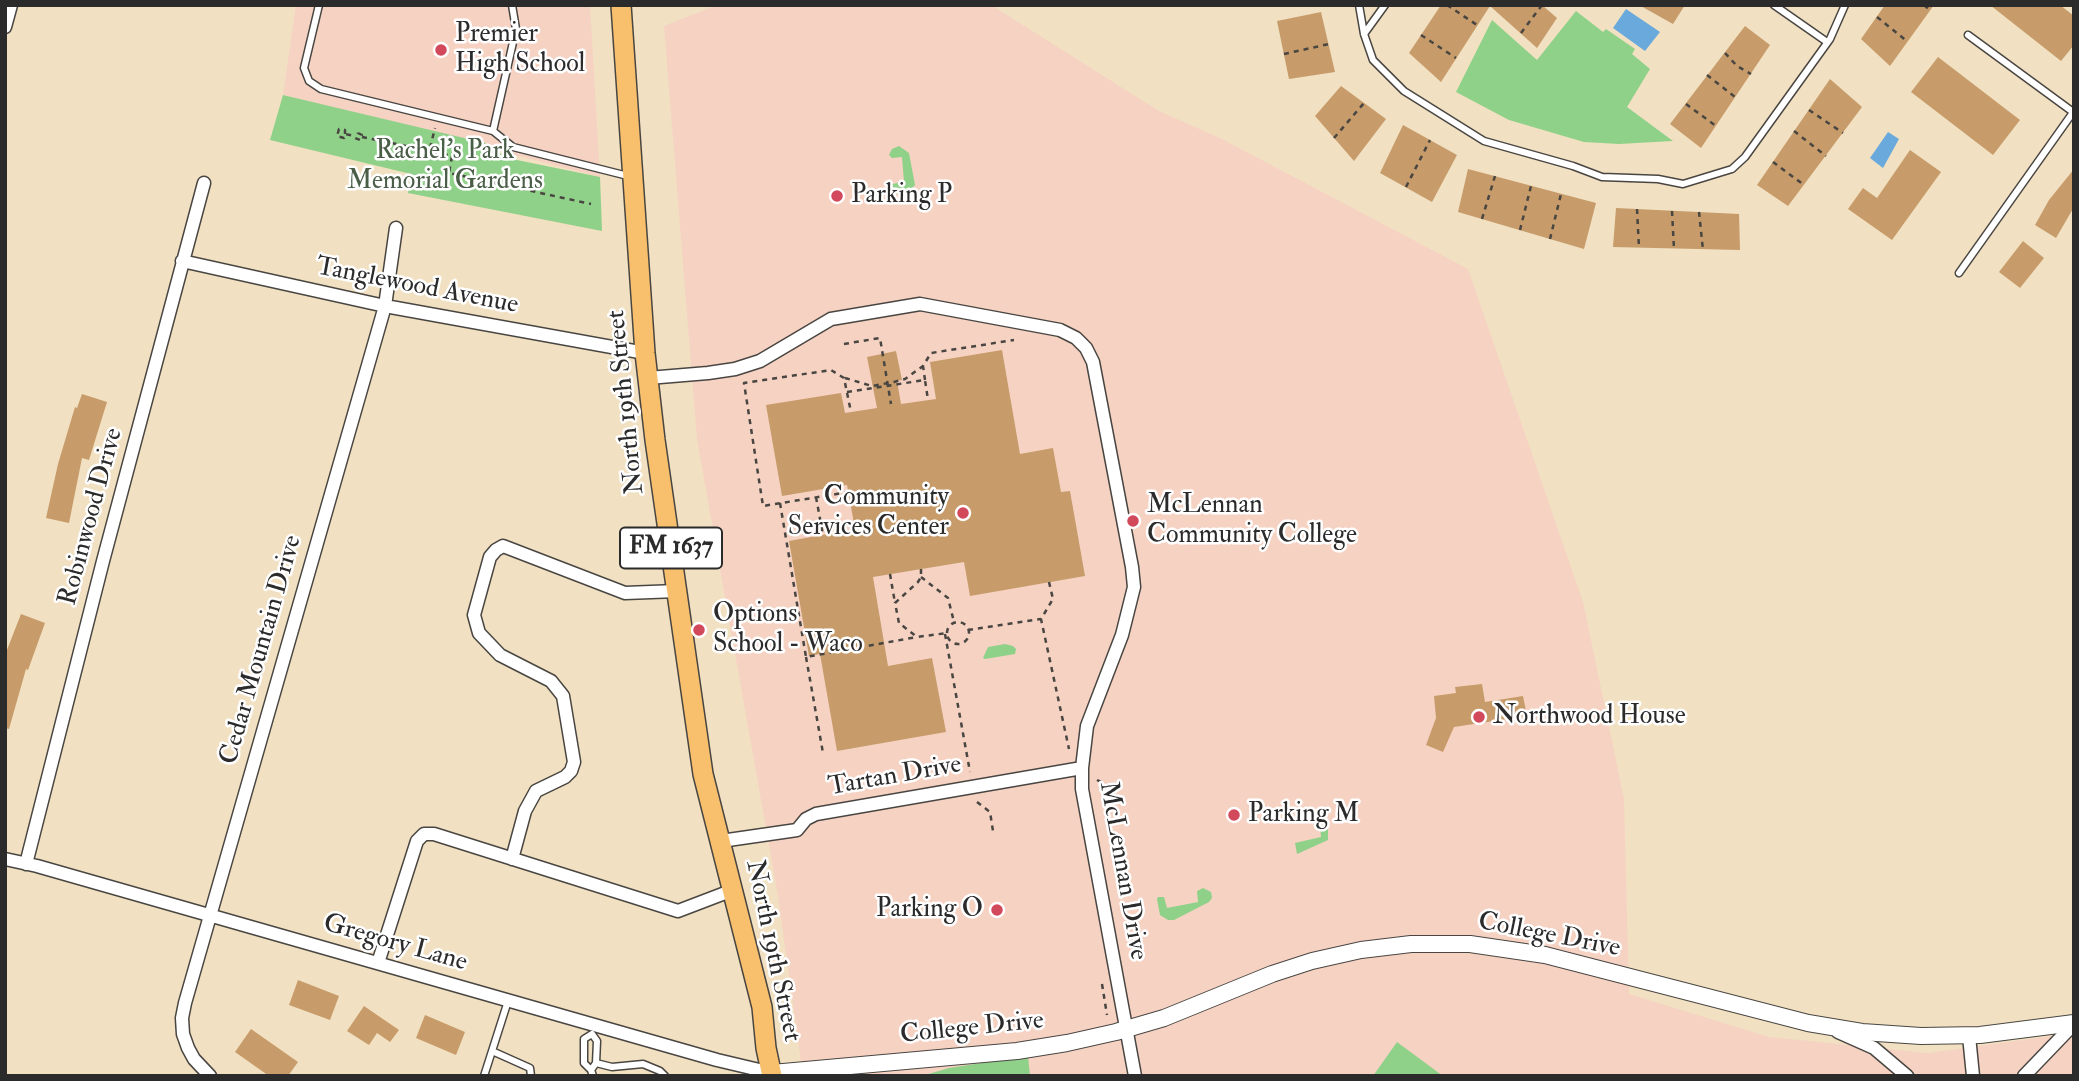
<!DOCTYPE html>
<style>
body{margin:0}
#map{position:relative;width:2079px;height:1081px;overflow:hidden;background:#f1e0c1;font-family:"IM FELL Double Pica",serif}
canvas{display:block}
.frame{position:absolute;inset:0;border:7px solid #2b2b2b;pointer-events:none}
</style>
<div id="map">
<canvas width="2079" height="1081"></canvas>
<div class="frame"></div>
</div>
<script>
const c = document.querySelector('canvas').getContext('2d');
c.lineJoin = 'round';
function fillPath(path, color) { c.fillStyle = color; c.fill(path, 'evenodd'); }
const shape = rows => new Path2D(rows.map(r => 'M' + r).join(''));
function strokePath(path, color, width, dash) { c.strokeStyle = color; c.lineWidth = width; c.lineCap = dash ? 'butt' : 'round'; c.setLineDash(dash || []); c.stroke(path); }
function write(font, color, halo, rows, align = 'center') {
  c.font = font + ' "IM FELL Double Pica",serif'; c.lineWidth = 5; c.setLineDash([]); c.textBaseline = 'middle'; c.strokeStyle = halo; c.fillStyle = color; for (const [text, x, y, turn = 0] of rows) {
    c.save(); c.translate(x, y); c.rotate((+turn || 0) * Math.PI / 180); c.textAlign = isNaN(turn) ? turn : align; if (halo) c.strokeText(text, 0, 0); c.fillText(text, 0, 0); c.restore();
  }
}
fillPath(shape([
 [296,5,590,5,600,177,283,95],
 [717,5,991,5,1159,111,1222,139,1468,269,1583,602,1624,799,1629,994,1769,1037,1928,1053,2074,1033,2074,1076,803,1076,778,896,697,439,664,26]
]), '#f6d2c3');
fillPath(shape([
 [1576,11,1603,32,1606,29,1635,49,1632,54,1650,69,1627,107,1673,141,1619,144,1584,142,1509,120,1456,92,1492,20,1537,60],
 [283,95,485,143,507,158,600,177,602,231,408,193,411,174,270,140],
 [899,146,909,153,915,185,908,193,895,194,892,184,904,182,902,157,892,158,889,155,892,149],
 [1005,644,1013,646,1016,649,1015,654,985,659,983,658,988,647],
 [1328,824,1328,840,1297,854,1295,843,1321,837,1320,826],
 [1203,888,1211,892,1212,898,1209,902,1174,920,1168,920,1160,915,1157,899,1158,897,1164,897,1167,908,1198,902,1197,891],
 [1397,1042,1443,1076,1373,1076],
 [1028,1056,1030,1076,922,1076,949,1068]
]), '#8fd189');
fillPath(shape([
 [1626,9,1660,32,1645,51,1613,28],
 [1888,132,1899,139,1883,168,1870,158]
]), '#69a9dc');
fillPath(shape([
 [1441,5,1542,5,1557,18,1537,48,1490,6,1441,82,1409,53],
 [1639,5,1685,5,1673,24],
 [1885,5,1934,5,1890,66,1861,39],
 [1990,5,2060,5,2074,16,2074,45,2061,61],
 [1321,12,1335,72,1289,79,1277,21],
 [1745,26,1770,45,1701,148,1670,124],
 [1938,57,2020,120,1993,155,1911,92],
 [1830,79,1862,107,1788,206,1757,185],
 [1341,86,1386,119,1354,161,1315,116],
 [1403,125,1457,155,1432,202,1380,173],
 [1910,150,1941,172,1892,240,1848,209,1863,188,1877,198],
 [1468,169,1596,203,1584,249,1458,212],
 [2074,169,2074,207,2056,238,2035,225,2049,200],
 [1616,208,1739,214,1740,250,1613,247],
 [2023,241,2044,258,2020,288,1999,272],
 [1002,350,1020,454,1053,448,1061,492,1070,491,1085,576,970,596,964,562,873,577,888,666,932,658,946,732,837,751,820,654,809,656,789,541,855,529,847,485,782,496,766,405,841,393,845,413,877,408,867,357,896,351,902,380,897,381,901,404,936,399,930,362],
 [82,394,107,402,89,460,82,458,69,523,46,518,58,464,75,407,77,408],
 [21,614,45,623,28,670,26,669,9,729,5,728,5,655],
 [1482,684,1485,702,1523,696,1527,716,1454,727,1443,752,1426,745,1436,718,1434,696,1456,693,1455,687],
 [298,980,339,996,330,1020,289,1005],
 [364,1006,399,1030,390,1042,377,1033,369,1045,347,1031],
 [425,1015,465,1032,456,1055,416,1038],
 [251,1029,298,1062,288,1076,269,1076,235,1052]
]), '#c79c6a');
const service = shape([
 [319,5,304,68,309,81,321,89,493,131,513,147,628,176],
 [1359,5,1364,34,1373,60,1404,91,1484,141,1573,166,1602,177,1658,179,1683,184,1732,169,1745,157,1830,39,1845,5],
 [1774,5,1827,42],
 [1364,34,1385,5],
 [1968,35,2073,112],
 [493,131,516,29,512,5],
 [1959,273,2074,111],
 [492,1051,530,1068,531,1076],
 [596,1063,612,1067,643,1064,660,1071,665,1076],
 [591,1070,596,1063,597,1041,592,1034,584,1039,584,1063,591,1070,593,1076],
 [484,1076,508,1001]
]);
const minor = shape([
 [5,27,11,5],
 [182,261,385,306,645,353],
 [648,378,708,373,735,369,760,361,831,319,920,304,1060,330,1076,338,1086,348,1093,362,1132,567,1134,587,1122,635,1087,726,1082,768,1082,789,1135,1076],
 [721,841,797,830,806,819,816,814,1082,768],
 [5,859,37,866,717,1060,772,1073],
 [512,859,525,811,536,791,565,777,571,771,574,762,563,696,551,681,500,655,479,633,474,615,490,557,496,550,503,546,625,593,677,591],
 [26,864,103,561,204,183],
 [378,963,417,841,424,834,434,834,678,911,733,890],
 [1838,1032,1874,1048,1907,1076],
 [1969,1036,1973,1076],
 [210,1076,194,1059,188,1048,183,1034,182,1018,185,1003,385,306,396,228],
 [2024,1076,2074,1024]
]);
const tertiary = shape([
 [772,1073,1017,1051,1067,1043,1116,1032,1164,1018,1272,974,1312,961,1361,950,1411,944,1470,944,1545,955,1808,1023,1862,1032,1921,1036,1980,1035,2074,1023]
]);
const primary = shape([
 [621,5,645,353,655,440,703,774,762,1007,766,1048,772,1076]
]);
strokePath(service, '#494642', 9);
strokePath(minor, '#494642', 15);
strokePath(tertiary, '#494642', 18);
strokePath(primary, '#494642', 22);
strokePath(shape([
 [1447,5,1477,25],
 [1924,5,1930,10],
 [1877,17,1908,42],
 [1521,33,1542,5],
 [1421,35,1456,58],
 [1725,53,1737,66,1751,74],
 [1284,54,1329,44],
 [1707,75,1735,97],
 [1686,104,1716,126],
 [1809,110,1843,133],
 [1794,131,1826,156],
 [358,133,362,135,360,140,355,138,358,133],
 [345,134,345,130,339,129,337,136,344,138,345,134,355,136],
 [362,137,425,150],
 [1334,138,1364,103],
 '425 151a4 4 0 1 1 8 0a4 4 0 1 1-8 0Z',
 [430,148,435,128],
 [433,152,452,156,449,173,591,204],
 [1773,162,1804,185],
 [1406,187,1430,140],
 [1637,209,1639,248],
 [1672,211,1674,249],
 [1699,212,1703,250],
 [1482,219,1495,176],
 [1520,230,1531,186],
 [1550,239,1561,194],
 [844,344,880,338,891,404],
 [845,378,872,386,894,382,905,379,923,366],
 [925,380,923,366,931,353,1014,340],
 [847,392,925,380,928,400],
 [849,492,763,506,744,383,831,370,844,378,851,412],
 [816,497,823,535],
 [780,503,806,657,917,637],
 [921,569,921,577,918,582,895,603,899,623,917,637,947,633],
 [890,574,895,603],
 [921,577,948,598,954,622],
 [1049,582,1053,599,1041,619,1069,749],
 '947 633a11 11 0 1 1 22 0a11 11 0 1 1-22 0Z',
 [968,630,1041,619],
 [945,634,970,772],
 [806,657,823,753],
 [1097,780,1107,785],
 [977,802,990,812,993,831],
 [1102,984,1107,1015]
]), '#494642', 2.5, [5, 5]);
strokePath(service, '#fff', 6);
strokePath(minor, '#fff', 12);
strokePath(tertiary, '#fff', 16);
strokePath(primary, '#f8bf6c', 19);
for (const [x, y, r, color] of [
 [441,50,7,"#d1495b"],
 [837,196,7,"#d1495b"],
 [963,513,7,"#d1495b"],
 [1133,521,7,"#d1495b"],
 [699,630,7,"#d1495b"],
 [1479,717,7,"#d1495b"],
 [1234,815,7,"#d1495b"],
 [997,910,7,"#d1495b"]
]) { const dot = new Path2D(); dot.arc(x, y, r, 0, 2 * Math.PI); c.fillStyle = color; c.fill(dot); strokePath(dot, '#fff', 2.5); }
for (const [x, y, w] of [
 [671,548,102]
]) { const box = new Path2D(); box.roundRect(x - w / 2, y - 20.5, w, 41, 5); c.fillStyle = '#fff'; c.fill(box); strokePath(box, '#2b2b2b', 2); }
write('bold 24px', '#2b2b2b', null, [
 ["FM 1637",671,548]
]);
write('26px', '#2b2b2b', '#fff', [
 ["Premier",455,35],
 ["High School",455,65],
 ["Parking P",851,196],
 ["Community",949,498,"right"],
 ["Services Center",949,528,"right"],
 ["McLennan",1147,506],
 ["Community College",1147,536],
 ["Options",713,615],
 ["School - Waco",713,645],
 ["Northwood House",1493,717],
 ["Parking M",1248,815],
 ["Parking O",983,910,"right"]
], 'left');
write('26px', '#495d47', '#fff', [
 ["Rachel's Park",445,152],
 ["Memorial Gardens",445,182]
]);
write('26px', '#2b2b2b', '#fff', [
 ["Tanglewood Avenue",417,287,11],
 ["North 19th Street",627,402,-96],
 ["Robinwood Drive",92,517,-75],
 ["Cedar Mountain Drive",262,650,-74],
 ["Tartan Drive",895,777,-10],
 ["McLennan Drive",1122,871,80],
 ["College Drive",1549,936,11],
 ["Gregory Lane",395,944,16],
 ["North 19th Street",772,951,78],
 ["College Drive",972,1029,-6]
]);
</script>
